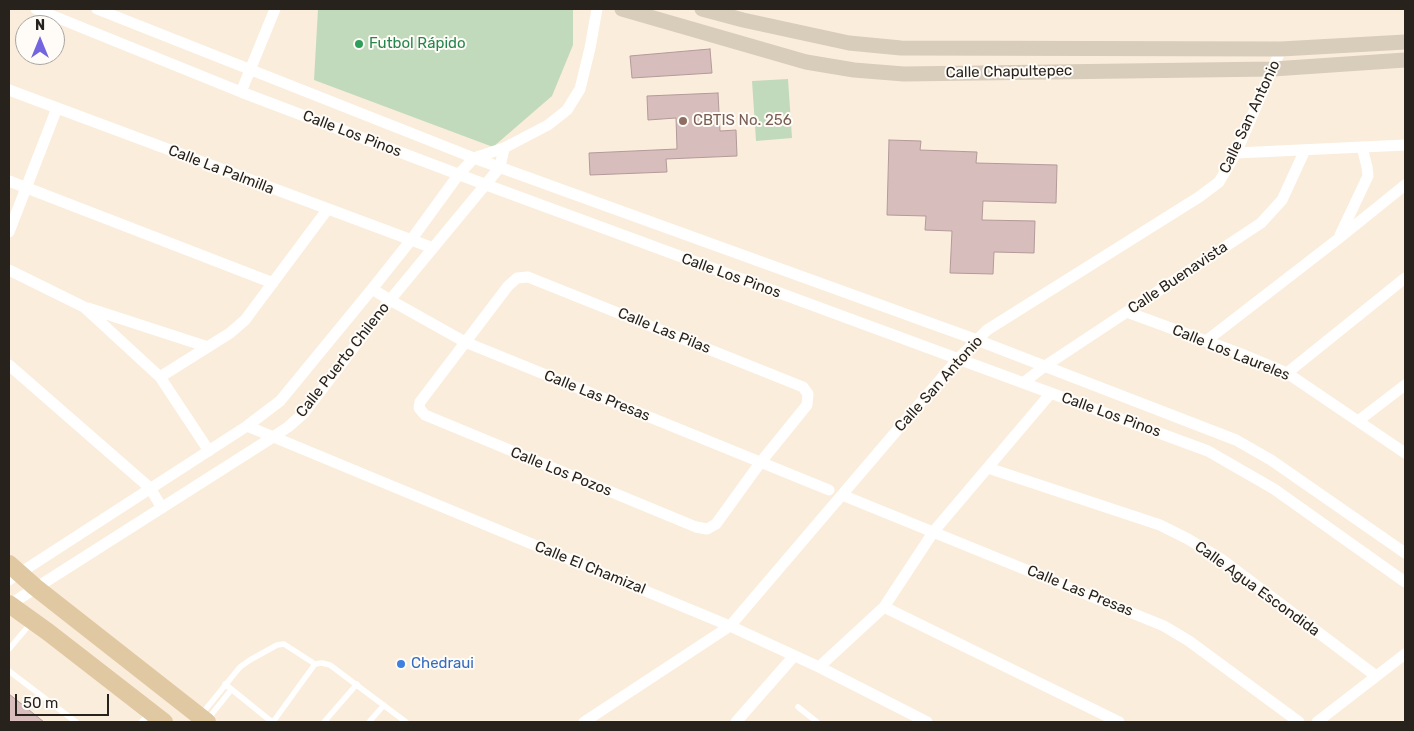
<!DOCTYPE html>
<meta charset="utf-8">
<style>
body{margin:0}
#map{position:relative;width:1414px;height:731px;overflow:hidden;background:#fbeddb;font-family:Rubik,sans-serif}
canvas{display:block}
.frame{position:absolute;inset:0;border:10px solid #27221c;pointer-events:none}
.north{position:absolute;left:15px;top:15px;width:50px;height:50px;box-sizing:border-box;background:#fffcf8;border:1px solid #a9a5a0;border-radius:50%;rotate:0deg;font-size:14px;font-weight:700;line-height:20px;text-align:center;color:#27221c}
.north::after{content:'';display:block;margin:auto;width:18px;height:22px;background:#7365df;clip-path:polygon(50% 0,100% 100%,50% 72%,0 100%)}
.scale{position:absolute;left:15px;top:694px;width:94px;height:22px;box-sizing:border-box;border:2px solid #27221c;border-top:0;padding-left:6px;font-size:15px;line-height:18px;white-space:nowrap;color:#27221c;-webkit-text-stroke:4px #fffcf8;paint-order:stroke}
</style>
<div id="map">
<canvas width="1414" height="731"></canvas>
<div class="frame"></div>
<div class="north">N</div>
<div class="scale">50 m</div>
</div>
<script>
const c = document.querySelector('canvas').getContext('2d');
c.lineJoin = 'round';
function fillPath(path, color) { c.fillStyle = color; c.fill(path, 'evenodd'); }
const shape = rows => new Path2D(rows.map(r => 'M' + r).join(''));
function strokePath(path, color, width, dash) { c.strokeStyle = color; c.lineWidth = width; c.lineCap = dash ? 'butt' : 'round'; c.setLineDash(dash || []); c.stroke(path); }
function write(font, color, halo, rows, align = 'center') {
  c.font = font + ' Rubik,sans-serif'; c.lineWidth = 4; c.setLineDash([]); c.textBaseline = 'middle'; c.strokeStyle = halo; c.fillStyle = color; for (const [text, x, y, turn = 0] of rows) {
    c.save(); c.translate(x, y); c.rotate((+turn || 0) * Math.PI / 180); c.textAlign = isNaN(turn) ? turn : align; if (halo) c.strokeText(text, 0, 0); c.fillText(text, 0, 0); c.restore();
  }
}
fillPath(shape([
 [318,9,573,9,573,45,552,96,493,147,314,80],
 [788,79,792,138,756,141,752,81]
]), '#c2dabc');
const building = shape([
 [710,49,712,73,632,78,630,56,710,49],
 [718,93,720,131,736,130,737,156,666,159,667,172,590,175,589,153,677,149,676,118,648,120,647,96,718,93],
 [889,140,921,141,920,150,977,152,976,163,1057,165,1056,203,983,201,982,220,1035,221,1034,253,994,252,993,274,950,273,952,231,925,230,926,216,887,215,889,140],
 [9,694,44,722,9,722,9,694]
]);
fillPath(building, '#d7bebd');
strokePath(building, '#b29a99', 1);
strokePath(shape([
 [9,649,31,623],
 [9,671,76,722],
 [225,684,272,722],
 [798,707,817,722],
 [201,715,240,667,250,660,277,645,284,644,315,664,322,663,330,665,406,722],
 [207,720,231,690],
 [141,722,150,714],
 [273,722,315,664],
 [324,722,357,684],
 [369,722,384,705]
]), '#fff', 5.5);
strokePath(shape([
 [36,9,241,92,484,184,1208,451,1274,489,1405,582],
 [97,9,474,158,977,340,1236,440,1271,460,1405,553],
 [9,90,433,248],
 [241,92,275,9],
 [1236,153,1405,145],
 [9,181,273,283],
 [9,232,57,108],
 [1340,235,1368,176,1367,167,1362,147],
 [9,270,84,307,160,377,209,451],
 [528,277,803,387,808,394,807,405,760,463,716,524,707,529,696,527,425,415,419,408,420,402,508,286,517,278,528,277],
 [372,289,390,300,465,342,829,490],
 [88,308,208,347],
 [1127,312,1244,355,1287,373,1405,453],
 [1206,341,1338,239,1405,185],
 [9,365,150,488,162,508],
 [1287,373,1405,278],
 [160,377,230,333,245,320,327,210],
 [1023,383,1045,366,1261,223,1282,200,1305,150],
 [1358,421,1405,385],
 [247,426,730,626,819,667,927,722],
 [988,468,1160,525,1188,539,1221,559,1376,676],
 [842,495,1164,626,1189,641,1299,722],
 [9,580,247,426,280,401,372,289,411,240,459,174,474,158,504,148,548,125,567,110,580,89,590,48,597,9],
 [9,605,273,437,288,427,304,413,390,300,500,167,504,148],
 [884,607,1119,722],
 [819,667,884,607,934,531,1051,393],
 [584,722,730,626,957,360,987,330,1199,197,1219,182,1236,153,1281,49],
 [736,722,794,656],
 [1317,722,1405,654]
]), '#fff', 11);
strokePath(shape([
 [622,9,806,62,854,70,904,74,1273,69,1405,60],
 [702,9,743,20,849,43,901,48,1281,49,1405,42]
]), '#d8ccbb', 15);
strokePath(shape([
 [9,564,35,587,207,722],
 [9,604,48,632,164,722]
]), '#dfc8a2', 18);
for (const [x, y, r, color] of [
 [359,44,5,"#2e9e5b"],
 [683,121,5,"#8d6e63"],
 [401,664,5,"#3f7fe0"]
]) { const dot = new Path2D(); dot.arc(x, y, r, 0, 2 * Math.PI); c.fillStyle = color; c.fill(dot); strokePath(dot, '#fffcf8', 2); }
write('15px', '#27864d', '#fffcf8', [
 ["Futbol Rápido",369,44]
], 'left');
write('15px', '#27221c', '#fffcf8', [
 ["Calle Chapultepec",1009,72,-1],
 ["Calle San Antonio",1250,117,-65],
 ["Calle Los Pinos",352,134,21],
 ["Calle La Palmilla",221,170,21],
 ["Calle Los Pinos",731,276,20],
 ["Calle Buenavista",1178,278,-34],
 ["Calle Las Pilas",664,331,22],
 ["Calle Los Laureles",1231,353,22],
 ["Calle Puerto Chileno",343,360,-52],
 ["Calle San Antonio",939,384,-48],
 ["Calle Las Presas",597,396,22],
 ["Calle Los Pinos",1111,415,20],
 ["Calle Los Pozos",561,472,22],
 ["Calle El Chamizal",590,568,22],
 ["Calle Agua Escondida",1257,589,36],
 ["Calle Las Presas",1080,591,22]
]);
write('15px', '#785e54', '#fffcf8', [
 ["CBTIS No. 256",693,121]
], 'left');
write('15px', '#366cbe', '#fffcf8', [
 ["Chedraui",411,664]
], 'left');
</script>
